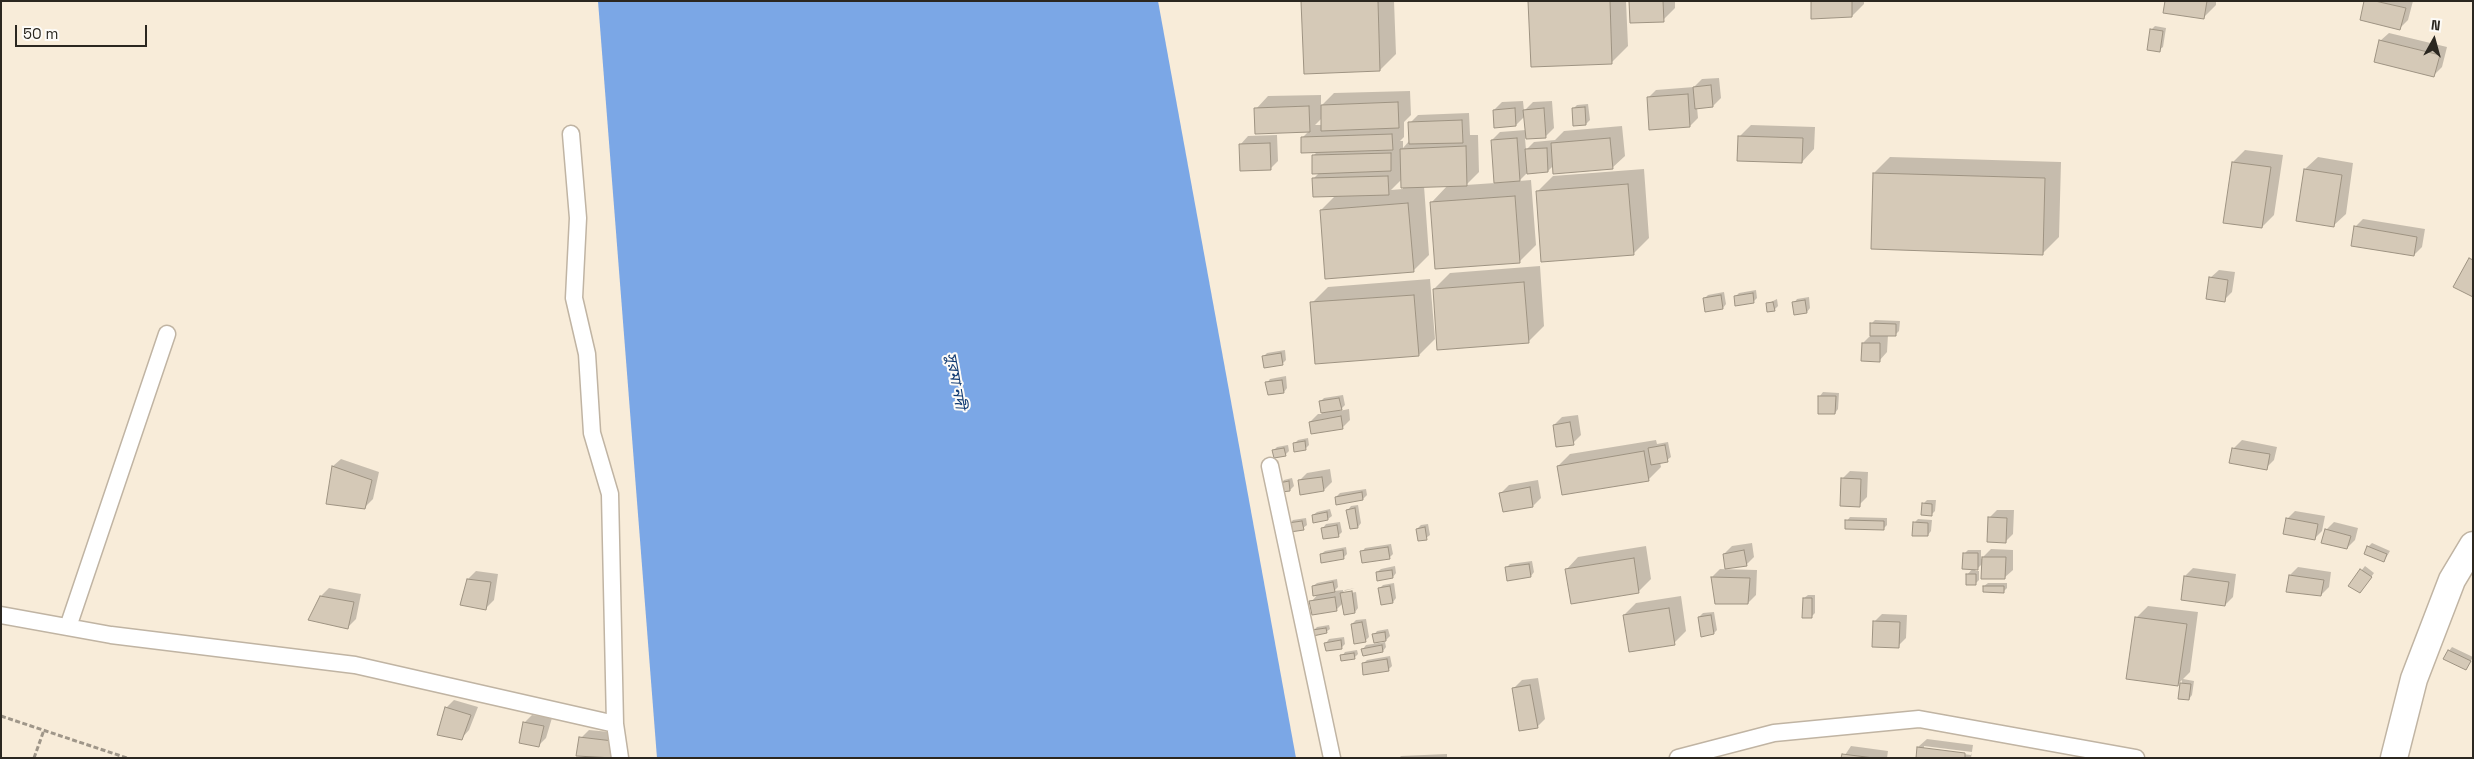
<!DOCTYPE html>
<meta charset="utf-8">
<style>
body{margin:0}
#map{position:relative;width:2474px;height:759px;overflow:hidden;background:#f8ecd9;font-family:"Space Grotesk",sans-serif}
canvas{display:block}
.frame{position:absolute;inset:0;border:2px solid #2b2720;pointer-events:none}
.north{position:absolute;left:2409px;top:15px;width:50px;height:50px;-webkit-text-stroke:4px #fdfbf7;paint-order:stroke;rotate:7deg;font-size:14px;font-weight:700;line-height:20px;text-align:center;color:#2b2720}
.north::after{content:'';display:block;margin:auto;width:18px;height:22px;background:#2b2720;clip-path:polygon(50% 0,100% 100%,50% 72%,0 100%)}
.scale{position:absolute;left:15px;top:25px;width:132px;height:22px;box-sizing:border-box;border:2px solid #2b2720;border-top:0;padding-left:6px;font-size:15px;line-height:18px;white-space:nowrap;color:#2b2720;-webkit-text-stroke:4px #fdfbf7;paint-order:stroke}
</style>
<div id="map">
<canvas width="2474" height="759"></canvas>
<div class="frame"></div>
<div class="north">N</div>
<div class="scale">50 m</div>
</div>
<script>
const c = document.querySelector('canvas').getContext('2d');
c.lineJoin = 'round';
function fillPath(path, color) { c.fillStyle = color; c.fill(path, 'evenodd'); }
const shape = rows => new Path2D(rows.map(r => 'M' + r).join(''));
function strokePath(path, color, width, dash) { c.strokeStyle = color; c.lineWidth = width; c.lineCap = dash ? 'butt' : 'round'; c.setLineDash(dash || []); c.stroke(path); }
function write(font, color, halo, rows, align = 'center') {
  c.font = font + ' "Space Grotesk","Noto Sans Bengali",sans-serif'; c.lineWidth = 4; c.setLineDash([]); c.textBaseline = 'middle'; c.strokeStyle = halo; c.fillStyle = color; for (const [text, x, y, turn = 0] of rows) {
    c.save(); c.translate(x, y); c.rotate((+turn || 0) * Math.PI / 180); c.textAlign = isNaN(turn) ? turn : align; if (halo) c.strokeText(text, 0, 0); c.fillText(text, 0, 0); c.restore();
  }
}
fillPath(shape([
 [598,1,1158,1,1296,758,657,758]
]), '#7ba7e6');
fillPath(shape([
 [1302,1,1394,1,1396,54,1380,70],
 [1530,1,1626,1,1628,46,1612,62],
 [1630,1,1675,1,1675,8,1663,20],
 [1812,1,1864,1,1864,4,1852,16],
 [2166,1,2216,1,2216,5,2204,17],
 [2366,1,2413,1,2408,20,2400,28],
 [2155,26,2166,28,2163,47,2159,50,2151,30],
 [2389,33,2447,47,2442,67,2434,75,2380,41],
 [1719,78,1721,98,1713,106,1697,107,1698,118,1690,126,1648,98,1656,90,1694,87,1702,79],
 [1410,91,1411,115,1404,122,1404,137,1400,141,1403,141,1403,148,1410,140,1410,123,1418,115,1469,113,1470,135,1478,135,1479,172,1466,185,1495,183,1492,140,1500,132,1526,130,1525,116,1516,125,1494,110,1502,102,1523,101,1524,111,1533,102,1552,101,1554,128,1546,136,1525,138,1526,150,1534,142,1555,140,1564,131,1622,126,1625,156,1612,168,1554,165,1548,171,1527,173,1519,181,1531,180,1536,245,1520,261,1431,203,1448,185,1424,186,1429,255,1413,271,1321,210,1336,195,1313,179,1320,172,1313,156,1317,152,1302,138,1309,131,1256,109,1268,96,1321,95,1321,106,1334,93],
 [1322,118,1323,125,1315,125],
 [1402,179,1403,189,1391,190],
 [1588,104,1590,120,1586,124,1573,109,1577,105],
 [1751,125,1815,127,1814,149,1802,162,1739,137],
 [1277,135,1278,161,1270,169,1240,145,1248,136],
 [2245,150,2283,155,2274,215,2262,227,2233,162],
 [1890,157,2061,162,2059,237,2043,253,1874,173],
 [2318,157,2353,163,2346,214,2333,226,2305,169],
 [1644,169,1649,238,1633,254,1537,192,1553,176],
 [2363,219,2425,229,2422,247,2414,255,2355,227],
 [1540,266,1544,326,1528,342,1434,289,1450,273],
 [2219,270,2235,272,2232,292,2224,300,2210,278],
 [1430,279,1435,339,1419,355,1312,303,1328,287],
 [1756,290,1757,298,1753,302,1735,297,1739,293],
 [1724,292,1726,304,1723,308,1704,299,1708,295],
 [1809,297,1810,308,1807,312,1794,303,1797,299],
 [1777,299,1778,306,1774,310,1767,304],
 [1875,320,1900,321,1899,331,1895,335,1888,335,1887,352,1879,361,1863,343,1871,335,1871,324],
 [1285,350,1286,360,1283,363,1263,357,1267,353],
 [1286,376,1287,388,1284,392,1267,383,1270,379],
 [1823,392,1839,393,1838,409,1835,413,1820,396],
 [1343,395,1345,405,1339,411,1349,409,1350,420,1342,428,1310,422,1318,414,1322,414,1320,402,1324,398],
 [1578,415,1581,435,1573,443,1554,425,1562,417],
 [1308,438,1309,445,1305,449,1294,444,1298,440],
 [1656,440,1657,444,1668,442,1671,457,1667,460,1660,462,1661,467,1649,479,1558,466,1570,454],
 [2242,440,2277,447,2274,460,2266,468,2231,462,2234,448],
 [1288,445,1289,451,1285,455,1274,450,1277,447],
 [341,459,379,472,373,499,365,507,333,466],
 [1330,469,1332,482,1324,490,1299,481,1307,473],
 [1850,471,1868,472,1867,497,1859,505,1842,479],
 [1292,478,1294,486,1290,490,1282,491,1281,483,1284,480],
 [1538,480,1541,498,1533,506,1501,493,1509,485],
 [1366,489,1367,495,1363,499,1336,497,1340,493],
 [1927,500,1936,500,1935,511,1931,515,1923,504],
 [1358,505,1361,523,1358,527,1348,510,1351,506],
 [1330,509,1332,516,1328,519,1313,515,1317,512],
 [1997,510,2014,510,2013,534,2005,542,1989,518],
 [2295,511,2325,516,2322,531,2314,539,2287,519],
 [1850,517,1887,518,1887,525,1883,529,1847,521],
 [1306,518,1307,525,1303,528,1290,523,1293,520],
 [1918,519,1932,520,1931,531,1928,535,1914,523],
 [1340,522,1342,532,1338,536,1323,528,1326,524],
 [2334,522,2358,528,2355,540,2347,548,2326,530],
 [1428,524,1430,535,1426,538,1417,529,1421,525],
 [1752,543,1754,557,1746,565,1724,554,1732,546],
 [2372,543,2390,551,2384,561,2368,547],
 [1391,544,1393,554,1389,558,1362,552,1365,548],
 [1646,546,1651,579,1639,591,1566,570,1578,557],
 [1346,547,1347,554,1343,558,1321,554,1325,551],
 [1991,549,2013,550,2013,570,2004,578,1983,563,1975,571,1979,571,1979,580,1975,584,1967,575,1973,568,1964,554,1968,550,1981,550,1981,559],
 [1532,561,1534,572,1531,576,1506,568,1510,564],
 [1395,566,1396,573,1393,577,1377,572,1381,569],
 [2365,566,2374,573,2363,588,2350,585],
 [2298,567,2331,572,2329,587,2321,595,2290,575],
 [2193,568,2236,574,2233,597,2225,605,2185,576],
 [1720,569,1757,570,1756,595,1748,603,1712,577],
 [476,571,498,574,494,600,486,608,468,579],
 [1337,579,1338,587,1334,591,1343,590,1343,592,1345,590,1355,588,1344,591,1344,594,1356,592,1358,608,1355,612,1343,603,1337,609,1311,602,1319,593,1313,586,1317,583],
 [1394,583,1396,598,1393,602,1379,589,1383,585],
 [1988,583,2007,583,2007,588,2003,592,1984,586],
 [329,588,361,594,356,619,348,627,321,596],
 [1808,595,1815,595,1815,613,1811,617,1804,598],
 [1681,596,1686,631,1674,643,1624,615,1636,603],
 [2148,606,2198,612,2190,672,2183,679,2194,681,2192,695,2189,699,2180,698,2182,680,2178,684,2136,618],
 [1714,612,1717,630,1714,633,1699,617,1703,613],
 [1882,614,1907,615,1906,638,1898,646,1874,622],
 [1366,619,1369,637,1365,641,1352,624,1356,620],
 [1329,625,1330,629,1326,632,1313,631,1317,627],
 [1388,629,1390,636,1386,640,1375,641,1374,635,1377,631],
 [1344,637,1345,644,1342,647,1326,643,1329,639],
 [1385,642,1386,647,1383,651,1363,649,1366,645],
 [2452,647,2473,657,2466,669,2449,651],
 [1357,650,1358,654,1354,658,1342,656,1345,652],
 [1390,656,1392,666,1388,670,1363,664,1367,660],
 [1538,678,1545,719,1537,727,1514,688,1522,680],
 [454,700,478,707,469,730,461,739,446,708],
 [532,715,552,718,546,738,538,746,524,723],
 [589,730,620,733,617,758,594,758,578,755,581,738],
 [1927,739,1973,745,1971,758,1917,758,1918,747],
 [1924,746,1972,752,1971,755,1924,749],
 [1851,746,1888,751,1887,758,1843,758],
 [1447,754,1447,758,1399,758,1401,756]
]), '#0003');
const building = shape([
 [1301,1,1378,1,1380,71,1304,74,1301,1],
 [1528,1,1610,1,1612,64,1531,67,1528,1],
 [1629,1,1663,1,1664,22,1630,23,1629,1],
 [1811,1,1852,1,1852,17,1811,19,1811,1],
 [2165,1,2207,1,2204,19,2163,13,2165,1],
 [2364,1,2375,1,2406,8,2400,30,2360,20,2364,1],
 [2150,29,2163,31,2160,52,2147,50,2150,29],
 [2379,40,2440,55,2434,77,2374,62,2379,40],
 [1711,85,1713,107,1695,109,1693,87,1711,85],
 [1688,94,1690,127,1649,130,1647,97,1688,94],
 [1398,102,1399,128,1321,131,1321,105,1398,102],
 [1309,106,1310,132,1255,134,1254,108,1309,106],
 [1585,107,1586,125,1573,126,1572,108,1585,107],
 [1515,108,1516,126,1494,128,1493,110,1515,108],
 [1544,108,1546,138,1526,139,1523,110,1544,108],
 [1462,120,1463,143,1409,144,1408,122,1462,120],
 [1392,134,1393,150,1301,153,1301,137,1392,134],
 [1738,136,1803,138,1802,163,1737,161,1738,136],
 [1517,138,1520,181,1494,183,1491,140,1517,138],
 [1610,138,1613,169,1553,174,1551,143,1610,138],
 [1270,143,1271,170,1240,171,1239,144,1270,143],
 [1466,146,1467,186,1401,188,1400,149,1466,146],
 [1547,148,1548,172,1527,174,1525,149,1547,148],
 [1391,153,1391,171,1312,174,1312,155,1391,153],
 [2232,162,2271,167,2262,228,2223,223,2232,162],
 [2304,169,2342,175,2334,227,2296,221,2304,169],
 [1873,173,2045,178,2043,255,1871,249,1873,173],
 [1388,176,1389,195,1313,197,1312,178,1388,176],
 [1628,184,1634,255,1541,262,1536,191,1628,184],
 [1515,196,1520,263,1435,269,1430,202,1515,196],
 [1408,203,1414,272,1325,279,1320,210,1408,203],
 [2354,226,2417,237,2414,256,2351,246,2354,226],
 [2469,258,2473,260,2473,297,2453,287,2469,258],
 [2209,277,2228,280,2225,302,2206,299,2209,277],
 [1524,282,1529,343,1437,350,1433,289,1524,282],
 [1753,293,1754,303,1735,306,1734,296,1753,293],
 [1414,295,1419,356,1315,364,1310,302,1414,295],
 [1721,295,1723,309,1705,312,1703,298,1721,295],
 [1805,300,1807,313,1794,315,1792,302,1805,300],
 [1773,302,1775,311,1767,312,1766,303,1773,302],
 [1870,323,1896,324,1896,336,1870,336,1870,323],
 [1862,343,1880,343,1880,362,1861,361,1862,343],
 [1281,353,1283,365,1264,368,1262,356,1281,353],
 [1282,380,1284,393,1268,395,1265,382,1282,380],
 [1818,396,1836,396,1835,414,1818,414,1818,396],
 [1339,398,1342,410,1321,413,1319,401,1339,398],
 [1341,416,1343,429,1311,434,1309,422,1341,416],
 [1570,422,1574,445,1556,447,1553,425,1570,422],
 [1305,441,1306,450,1294,452,1293,443,1305,441],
 [1665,445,1668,462,1651,465,1648,448,1665,445],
 [1284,448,1286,456,1274,458,1272,450,1284,448],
 [2232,448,2270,454,2267,470,2229,463,2232,448],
 [1644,451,1649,481,1562,495,1557,466,1644,451],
 [332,466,372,480,365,509,326,504,332,466],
 [1322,477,1324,491,1300,495,1298,480,1322,477],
 [1841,478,1861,479,1860,507,1840,506,1841,478],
 [1289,481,1290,491,1281,492,1279,483,1289,481],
 [1530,487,1533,507,1503,512,1499,493,1530,487],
 [1362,492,1363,500,1336,505,1335,497,1362,492],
 [1922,503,1932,504,1932,516,1921,515,1922,503],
 [1355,508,1358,528,1350,529,1346,510,1355,508],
 [1327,512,1328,520,1313,523,1312,515,1327,512],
 [1988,517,2007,518,2006,543,1987,542,1988,517],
 [2286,518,2318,524,2315,540,2283,534,2286,518],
 [1845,520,1884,521,1884,530,1845,529,1845,520],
 [1302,521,1304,530,1290,532,1288,523,1302,521],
 [1913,522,1928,523,1928,536,1912,536,1913,522],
 [1337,525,1339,537,1323,539,1321,528,1337,525],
 [1425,527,1427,540,1418,541,1416,529,1425,527],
 [2325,529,2351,536,2347,549,2321,543,2325,529],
 [2367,546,2387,554,2384,562,2364,554,2367,546],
 [1388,547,1390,559,1362,563,1360,551,1388,547],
 [1343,550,1344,559,1321,563,1320,554,1343,550],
 [1744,550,1747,566,1725,569,1723,554,1744,550],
 [1963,553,1978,553,1978,570,1962,569,1963,553],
 [1982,557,2006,557,2005,579,1981,579,1982,557],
 [1634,558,1639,593,1571,604,1565,569,1634,558],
 [1529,564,1531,577,1507,581,1505,567,1529,564],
 [2360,569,2372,577,2360,593,2348,586,2360,569],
 [1392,570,1393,578,1377,581,1376,572,1392,570],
 [1966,574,1976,574,1976,585,1966,585,1966,574],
 [2289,575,2324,580,2321,596,2286,592,2289,575],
 [2184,576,2229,582,2225,606,2181,600,2184,576],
 [1711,577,1750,578,1748,604,1715,604,1711,577],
 [467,579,491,582,486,610,460,605,467,579],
 [1333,582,1335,592,1313,596,1312,586,1333,582],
 [1390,586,1393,603,1381,605,1378,588,1390,586],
 [1983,586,2004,586,2004,593,1983,592,1983,586],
 [1352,591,1355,613,1344,615,1340,593,1352,591],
 [320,596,354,602,348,629,308,620,320,596],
 [1335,597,1337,611,1312,615,1309,601,1335,597],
 [1803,598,1812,598,1812,618,1802,618,1803,598],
 [1669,608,1675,645,1629,652,1623,615,1669,608],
 [1711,615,1714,634,1701,637,1698,617,1711,615],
 [2135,617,2187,624,2178,686,2126,679,2135,617],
 [1873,621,1900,622,1899,648,1872,647,1873,621],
 [1362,622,1366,642,1354,644,1351,624,1362,622],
 [1326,628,1327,633,1313,636,1312,630,1326,628],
 [1385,632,1386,641,1374,643,1372,634,1385,632],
 [1341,640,1342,649,1326,651,1324,643,1341,640],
 [1382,645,1383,652,1363,656,1361,649,1382,645],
 [2448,650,2471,661,2466,670,2443,659,2448,650],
 [1354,653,1355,659,1341,661,1340,655,1354,653],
 [1387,659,1389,671,1363,675,1362,663,1387,659],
 [2180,683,2191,684,2189,700,2178,699,2180,683],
 [1530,685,1538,728,1519,731,1512,688,1530,685],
 [445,707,471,715,462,740,437,735,445,707],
 [523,722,544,726,539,747,519,743,523,722],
 [579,737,613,741,614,758,576,756,579,737],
 [1917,747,1965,753,1965,758,1916,758,1917,747],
 [1842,754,1874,758,1841,758,1842,754]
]);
fillPath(building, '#d5c9b7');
strokePath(building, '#9e9382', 1);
const minor = shape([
 [571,134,578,218,574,298,587,354,592,433,610,494,615,724,620,758],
 [1270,466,1332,758],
 [1,615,111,635,355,665,615,724],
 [68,627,167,334],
 [1678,758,1774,733,1919,719,2136,758]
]);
const primary = shape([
 [2394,758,2414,679,2452,580,2473,545]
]);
strokePath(minor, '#c0b4a3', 19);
strokePath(primary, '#c0b4a3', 29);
strokePath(shape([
 [1,716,127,758],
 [34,758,44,730]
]), '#9f9689', 3, [5, 2.5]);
strokePath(minor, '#fff', 16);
strokePath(primary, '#fff', 26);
write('italic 15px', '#103a72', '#fdfbf7', [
 ["সুরমা নদী",955,381,80]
]);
</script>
